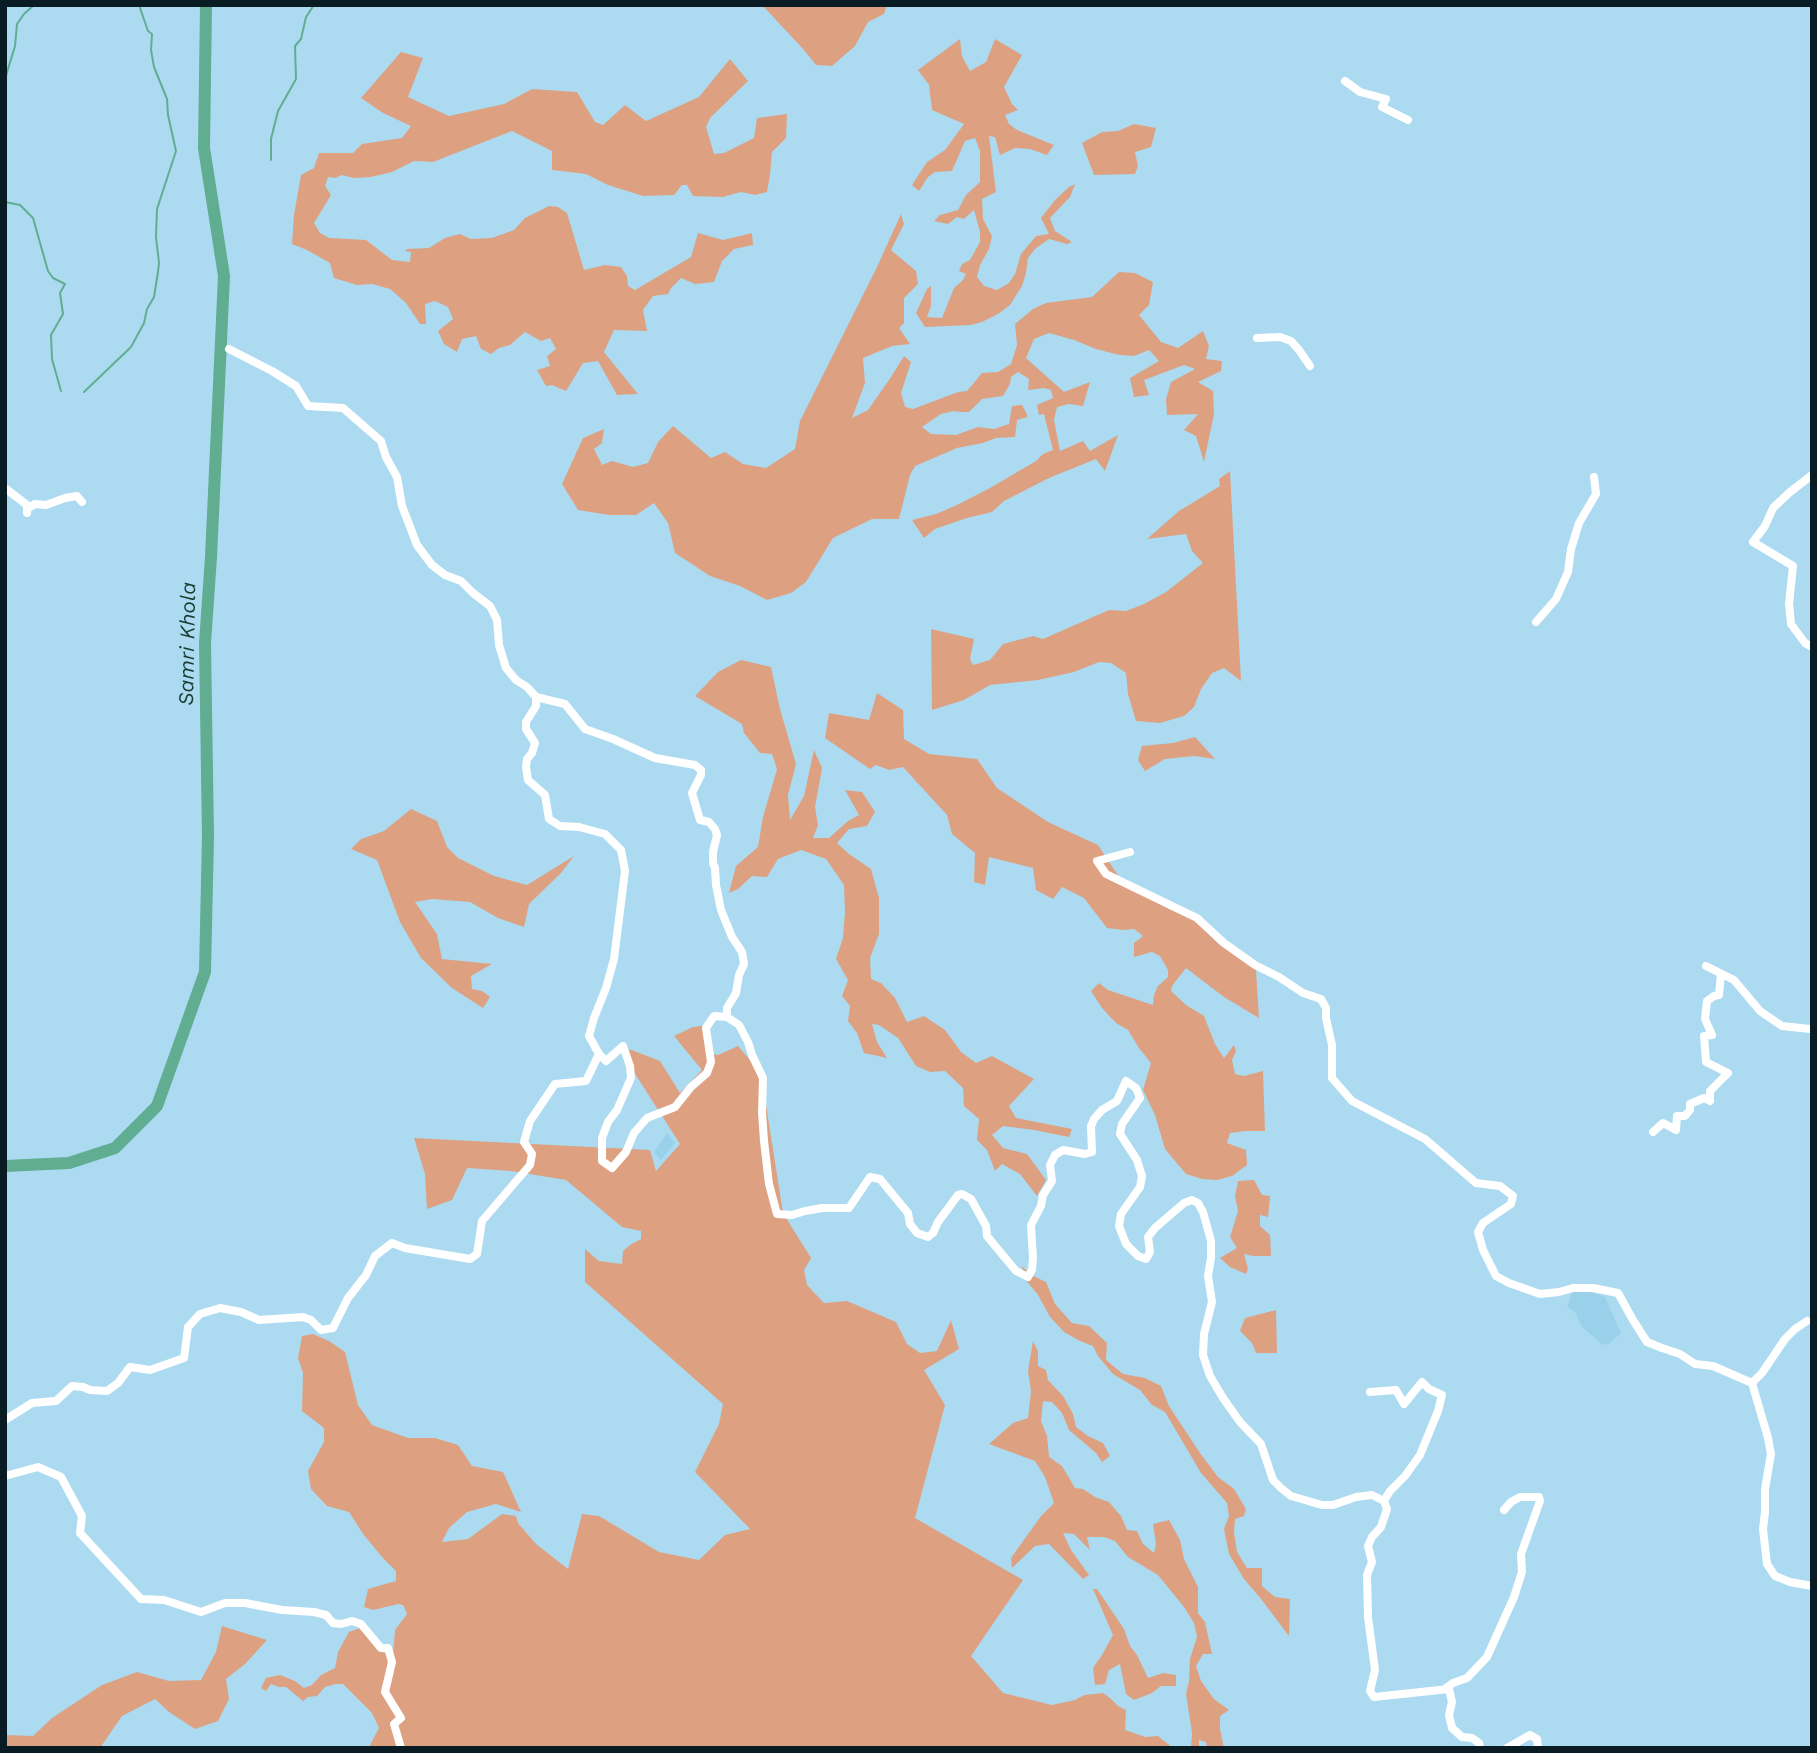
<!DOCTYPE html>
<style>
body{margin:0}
#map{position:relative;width:1817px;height:1753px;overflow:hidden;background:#acdbf1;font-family:"Work Sans",sans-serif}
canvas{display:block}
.frame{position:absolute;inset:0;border:7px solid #091b23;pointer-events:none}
</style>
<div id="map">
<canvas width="1817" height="1753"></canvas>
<div class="frame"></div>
</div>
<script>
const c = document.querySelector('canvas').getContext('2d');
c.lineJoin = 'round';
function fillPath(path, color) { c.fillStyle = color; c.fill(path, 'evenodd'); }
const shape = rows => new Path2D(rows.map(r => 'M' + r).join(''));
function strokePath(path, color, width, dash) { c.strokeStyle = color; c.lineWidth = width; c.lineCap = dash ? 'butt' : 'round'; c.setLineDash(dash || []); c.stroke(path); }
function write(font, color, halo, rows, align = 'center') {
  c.font = font + ' "Work Sans",sans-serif'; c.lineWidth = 5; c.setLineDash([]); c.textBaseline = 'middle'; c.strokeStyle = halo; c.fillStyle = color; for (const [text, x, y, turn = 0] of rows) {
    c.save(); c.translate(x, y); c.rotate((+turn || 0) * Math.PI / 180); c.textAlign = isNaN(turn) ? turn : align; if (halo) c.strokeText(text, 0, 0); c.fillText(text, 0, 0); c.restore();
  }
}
fillPath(shape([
 [667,1133,675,1143,661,1160,654,1152],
 [1573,1291,1594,1293,1605,1297,1621,1333,1610,1343,1603,1345,1582,1327,1575,1312,1567,1307]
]), '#99d0ea');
fillPath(shape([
 [762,5,887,5,884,14,868,22,855,46,832,66,816,65,804,50],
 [960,39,962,56,970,71,986,62,995,39,1022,55,1004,87,1012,104,1018,110,1005,115,1009,124,1017,130,1054,145,1047,155,1030,149,1015,148,1000,155,995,137,989,136,996,192,982,199,983,219,992,236,989,249,980,265,977,277,984,286,997,290,1009,283,1015,274,1021,254,1036,236,1049,234,1041,218,1055,200,1069,187,1075,184,1070,197,1050,218,1055,231,1072,242,1067,244,1049,239,1035,249,1028,258,1026,273,1022,286,1010,305,998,314,982,322,971,325,925,327,916,313,927,289,931,286,931,306,927,317,942,318,954,288,963,280,966,274,959,271,962,264,970,260,980,242,980,232,974,210,964,219,957,217,948,224,934,221,940,215,958,210,966,195,980,182,980,151,975,138,965,141,952,171,935,172,928,177,919,191,912,185,927,162,945,150,964,124,932,110,929,85,918,70],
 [401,52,423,58,408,97,449,116,504,104,532,89,577,92,595,122,603,125,625,105,646,121,699,97,730,59,748,81,710,118,706,127,714,154,724,153,754,138,757,118,787,114,786,138,772,152,770,175,767,192,755,195,741,192,723,197,693,196,687,185,682,185,674,195,643,196,608,185,586,174,552,170,552,151,512,131,433,162,414,161,392,172,371,177,354,178,341,175,336,178,328,177,325,186,331,195,314,223,320,233,329,238,366,240,392,260,410,262,411,252,405,251,407,249,429,248,445,238,460,234,471,239,492,238,514,230,525,218,549,206,558,207,567,213,584,270,605,265,621,267,627,276,628,286,635,290,691,257,698,233,723,240,752,233,753,245,734,249,722,261,714,282,695,284,681,278,671,288,668,294,653,296,643,310,647,331,614,330,604,352,638,394,617,395,598,361,583,363,566,391,552,385,546,386,537,370,550,366,547,356,556,349,550,338,541,341,525,332,510,345,499,348,491,354,481,349,476,336,462,339,457,352,444,344,438,331,453,319,448,307,435,301,425,304,426,324,420,324,406,303,390,289,372,284,357,285,334,278,330,263,307,250,292,244,294,215,301,175,314,168,319,153,353,153,362,144,402,138,411,126,383,113,361,98],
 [1134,124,1156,128,1151,147,1135,152,1138,166,1135,174,1094,175,1082,143,1102,132,1118,131],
 [901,214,904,224,891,250,916,271,918,284,904,298,904,323,899,328,910,344,892,346,863,358,865,383,852,418,868,410,891,377,904,356,911,362,901,393,905,407,913,409,958,392,967,391,982,373,998,372,1011,364,1017,345,1015,324,1033,309,1046,303,1092,297,1119,272,1135,273,1153,282,1149,305,1139,315,1161,342,1178,348,1203,331,1209,346,1206,359,1222,361,1221,371,1198,382,1213,391,1214,414,1204,462,1196,436,1184,430,1198,414,1167,415,1166,399,1171,382,1195,369,1184,365,1144,380,1149,395,1134,397,1130,378,1159,361,1149,350,1134,356,1119,355,1096,349,1074,340,1049,333,1034,339,1026,358,1064,392,1090,382,1083,406,1069,404,1057,407,1054,420,1060,451,1083,441,1090,451,1118,435,1105,471,1096,459,1049,478,1004,501,992,512,967,518,935,529,924,538,912,520,936,514,957,505,990,488,1036,461,1043,454,1053,450,1044,414,1039,415,1037,405,1053,398,1051,390,1044,388,1028,390,1029,379,1018,372,1011,377,1010,384,1003,396,982,399,969,412,960,412,954,411,941,414,922,427,931,434,956,435,978,427,994,429,1009,424,1012,406,1022,405,1027,414,1027,417,1017,420,1015,437,996,438,983,443,957,448,915,466,910,475,899,519,872,519,833,538,806,582,791,593,767,600,740,586,710,576,675,553,668,523,654,503,636,515,609,515,578,510,562,484,583,438,604,429,602,443,594,449,602,465,612,461,633,467,648,463,658,442,673,426,711,458,725,452,743,464,766,468,795,449,800,421,877,267],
 [1230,471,1241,681,1224,668,1212,673,1201,689,1194,707,1184,716,1160,723,1136,721,1128,694,1126,673,1111,663,1099,662,1074,672,1038,680,990,685,964,700,932,710,931,629,974,639,970,659,973,665,990,660,1003,644,1033,636,1043,639,1109,610,1126,611,1144,604,1166,592,1203,563,1192,551,1186,534,1147,539,1179,511,1220,486,1219,479],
 [741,660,771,667,780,709,796,764,788,795,790,820,804,796,814,750,822,768,815,807,818,825,813,838,829,838,848,821,859,815,845,790,862,792,875,812,867,826,849,829,837,843,849,854,871,869,879,898,879,934,870,958,871,979,881,983,895,998,907,1022,924,1016,945,1030,961,1052,976,1063,992,1056,1034,1079,1009,1106,1016,1118,1072,1129,1069,1137,1034,1130,1003,1126,992,1135,1003,1148,1027,1154,1038,1169,1046,1180,1037,1196,1020,1174,1002,1164,995,1171,987,1150,977,1140,979,1119,964,1106,963,1088,945,1071,930,1072,916,1066,898,1038,879,1025,872,1024,877,1042,887,1058,864,1053,857,1033,848,1021,850,1006,842,996,848,980,836,959,843,938,845,912,844,885,826,859,801,850,778,859,767,877,752,876,738,889,729,893,736,866,758,847,763,817,777,769,772,754,760,753,744,733,742,724,695,696,718,672],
 [877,693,903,710,904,739,929,754,977,759,997,788,1048,822,1098,845,1125,886,1169,909,1196,921,1220,945,1256,970,1259,1018,1224,997,1186,968,1172,986,1171,991,1186,1005,1204,1016,1215,1044,1224,1058,1234,1045,1236,1051,1232,1060,1235,1074,1244,1076,1263,1071,1265,1131,1246,1131,1230,1133,1227,1143,1246,1150,1247,1165,1232,1176,1217,1180,1202,1179,1186,1174,1165,1149,1155,1115,1143,1090,1151,1063,1139,1048,1128,1030,1116,1023,1102,1008,1091,991,1099,983,1108,990,1153,1005,1154,995,1158,986,1168,977,1168,970,1160,956,1152,952,1134,957,1134,943,1143,936,1134,929,1123,930,1107,928,1084,898,1062,887,1053,899,1036,890,1033,868,989,857,985,885,974,882,975,853,952,834,947,815,903,767,889,770,876,765,870,769,825,738,829,713,869,720],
 [1195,737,1215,759,1194,756,1165,759,1145,771,1138,760,1142,746,1173,743],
 [411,809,437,821,447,847,458,858,494,876,527,885,574,856,561,873,529,904,524,927,498,918,470,902,432,899,415,902,437,934,442,959,492,964,471,976,472,989,482,991,490,997,483,1008,452,988,421,958,400,922,377,860,351,849,361,839,384,831],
 [709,1025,707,1052,718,1055,738,1046,761,1073,783,1213,811,1258,804,1270,807,1285,824,1303,847,1301,896,1322,907,1344,920,1353,937,1351,951,1320,959,1349,924,1370,945,1405,915,1518,1023,1580,971,1656,1003,1693,1052,1705,1075,1700,1084,1695,1103,1693,1110,1698,1118,1706,1126,1710,1125,1730,1145,1737,1158,1736,1173,1748,372,1748,370,1745,379,1728,372,1713,343,1684,336,1684,325,1687,317,1696,308,1697,303,1701,286,1687,279,1687,271,1684,266,1691,261,1688,266,1678,280,1675,295,1681,304,1688,312,1685,321,1675,335,1668,338,1652,349,1632,360,1628,378,1651,393,1655,395,1630,407,1614,403,1605,398,1604,373,1610,364,1607,368,1589,396,1581,396,1571,383,1558,363,1534,349,1512,327,1506,311,1489,308,1471,324,1442,324,1428,302,1411,303,1373,298,1358,302,1336,313,1334,329,1341,345,1352,358,1405,372,1425,408,1438,435,1438,458,1445,472,1466,503,1472,521,1512,496,1504,467,1512,449,1528,442,1542,468,1539,502,1514,516,1516,518,1523,536,1544,568,1569,582,1514,599,1516,659,1552,699,1560,725,1535,750,1529,695,1472,719,1424,723,1404,585,1282,585,1249,599,1261,622,1264,623,1251,630,1245,641,1239,641,1231,622,1227,566,1180,511,1171,467,1168,452,1200,427,1209,425,1174,414,1138,650,1150,656,1171,680,1144,630,1066,629,1049,660,1061,680,1093,702,1070,674,1036,693,1027],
 [1254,1180,1262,1195,1270,1196,1268,1217,1260,1215,1260,1226,1270,1235,1271,1256,1253,1256,1244,1254,1248,1269,1246,1274,1230,1267,1220,1258,1237,1248,1230,1237,1238,1211,1235,1196,1238,1181],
 [1022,1266,1031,1275,1046,1282,1055,1304,1072,1323,1089,1326,1107,1343,1106,1360,1123,1374,1145,1378,1161,1386,1169,1406,1200,1453,1218,1477,1234,1489,1246,1509,1244,1516,1235,1519,1234,1532,1237,1552,1247,1568,1262,1568,1262,1586,1275,1597,1290,1599,1289,1636,1261,1599,1244,1579,1229,1554,1224,1529,1229,1516,1227,1503,1201,1473,1165,1412,1152,1405,1140,1390,1113,1374,1098,1356,1093,1346,1080,1341,1064,1332,1050,1317,1038,1295,1025,1279],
 [1276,1310,1277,1353,1256,1353,1252,1343,1240,1331,1245,1318],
 [1033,1341,1038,1351,1038,1366,1046,1370,1048,1380,1063,1396,1073,1414,1076,1427,1088,1436,1103,1443,1110,1456,1102,1462,1096,1453,1069,1430,1062,1413,1052,1402,1043,1401,1041,1421,1047,1436,1049,1457,1062,1466,1075,1488,1083,1489,1095,1497,1109,1502,1121,1516,1127,1530,1137,1531,1143,1544,1154,1553,1156,1544,1153,1524,1169,1520,1180,1540,1184,1559,1198,1587,1198,1613,1205,1622,1212,1654,1203,1654,1196,1666,1201,1681,1214,1699,1229,1710,1220,1716,1220,1729,1224,1748,1207,1748,1206,1742,1199,1740,1199,1748,1191,1748,1192,1733,1186,1694,1189,1681,1190,1659,1197,1637,1194,1623,1184,1607,1158,1575,1128,1557,1115,1541,1104,1537,1087,1537,1090,1550,1074,1534,1063,1533,1071,1550,1089,1575,1083,1579,1049,1544,1035,1546,1012,1568,1011,1558,1041,1516,1054,1503,1045,1477,1035,1461,989,1444,1013,1423,1028,1418,1031,1391,1028,1371],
 [1093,1589,1097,1589,1124,1629,1130,1646,1137,1655,1148,1678,1163,1673,1176,1675,1176,1686,1161,1686,1152,1693,1134,1700,1126,1694,1120,1664,1109,1670,1105,1684,1095,1685,1093,1668,1102,1655,1113,1635],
 [222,1626,267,1640,245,1664,226,1679,229,1699,218,1721,195,1729,169,1712,155,1699,122,1716,100,1748,5,1748,5,1735,33,1736,52,1718,102,1685,137,1672,169,1681,201,1680,216,1652]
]), '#dda181');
strokePath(shape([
 [5,79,15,46,17,24,24,14,34,5],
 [271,160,271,139,278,111,296,79,295,46,301,39,306,17,314,5],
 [5,202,20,205,33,218,48,271,53,278,65,284,60,293,63,314,51,335,52,359,61,391],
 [84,392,131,347,144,323,147,309,154,297,158,272,159,263,156,237,157,209,176,151,168,115,167,99,154,67,151,50,152,34,148,31,139,5]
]), '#60ad92', 2);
strokePath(shape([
 [5,1166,69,1163,115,1148,157,1106,205,972,208,837,205,643,211,557,224,276,204,148,206,5]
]), '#60ad92', 12);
strokePath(shape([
 [1345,81,1360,92,1386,99,1382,107,1408,120],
 [1257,338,1280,337,1291,341,1299,350,1310,366],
 [1812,475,1790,492,1773,508,1765,526,1753,542,1793,566,1789,604,1791,624,1805,643,1812,647],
 [5,488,27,505,27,509],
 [27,513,27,509,35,504,46,505,65,498,77,496,82,502],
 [1536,622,1556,599,1568,572,1571,549,1579,523,1596,494,1594,477],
 [536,697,565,704,585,729,613,739,655,758,695,765,701,770,701,775,692,793,700,820,709,822,715,829,717,835,713,852,713,863,715,868,716,885,721,910,732,937,742,952,744,964,739,975,736,993,727,1008,727,1017,714,1016,706,1028,711,1062,707,1073,691,1087,675,1107,647,1118,634,1133,626,1152,612,1168,602,1161,602,1138,608,1122,617,1110,631,1078,630,1066,623,1046,606,1061,599,1054],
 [1130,852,1097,861,1106,874,1197,918,1224,943,1255,965,1279,977,1303,993,1321,999,1326,1008,1326,1018,1332,1045,1332,1078,1352,1101,1425,1139,1476,1183,1500,1186,1513,1196,1511,1204,1483,1223,1478,1232,1483,1250,1496,1276,1509,1283,1540,1294,1559,1292,1573,1288,1593,1288,1618,1293,1633,1320,1647,1342,1662,1348,1680,1354,1695,1364,1713,1366,1752,1383,1768,1438,1771,1454,1765,1489,1765,1512,1763,1529,1767,1564,1775,1576,1790,1582,1812,1586],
 [1706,966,1734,980,1760,1011,1782,1026,1810,1029,1812,1028],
 [727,1017,739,1025,748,1042,752,1055,763,1078,762,1112,764,1141,769,1184,777,1214,792,1215,805,1211,822,1208,849,1208,870,1177,880,1179,908,1213,910,1224,917,1233,928,1237,933,1233,938,1222,958,1195,962,1194,971,1199,986,1226,987,1236,1001,1253,1016,1271,1028,1277,1032,1270,1033,1258,1031,1225,1041,1206,1043,1195,1052,1181,1050,1165,1055,1155,1063,1150,1085,1154,1092,1152,1091,1126,1094,1119,1102,1110,1117,1101,1126,1081,1136,1088,1140,1098,1122,1124,1120,1134,1137,1160,1142,1176,1140,1187,1121,1214,1119,1226,1126,1244,1138,1256,1146,1259,1150,1252,1148,1237,1155,1228,1184,1203,1192,1200,1198,1203,1203,1212,1211,1241,1211,1258,1208,1276,1212,1302,1204,1334,1203,1355,1210,1376,1223,1398,1240,1422,1261,1444,1273,1480,1281,1488,1291,1496,1322,1505,1333,1505,1356,1497,1372,1495,1384,1501,1387,1509,1381,1527,1372,1537,1368,1546,1372,1562,1367,1575,1368,1617,1375,1670,1370,1691,1374,1697,1449,1689,1452,1702,1449,1715,1452,1728,1462,1737,1472,1738,1479,1743,1480,1748],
 [1653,1132,1663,1123,1676,1130,1677,1116,1685,1116,1690,1110,1690,1104,1704,1098,1710,1101,1710,1091,1728,1073,1706,1062,1704,1036,1712,1035,1705,1019,1707,1001,1714,996,1719,995,1721,974],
 [1752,1383,1762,1373,1785,1339,1795,1329,1807,1321],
 [1370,1392,1396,1390,1404,1404,1422,1382,1429,1389,1442,1395,1438,1411,1420,1455,1405,1476,1390,1491,1384,1501],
 [5,1420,32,1403,56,1401,72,1386,83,1387,90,1390,107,1391,118,1383,130,1367,150,1370,184,1358,188,1327,200,1314,220,1308,241,1312,259,1320,303,1317,311,1320,321,1330,333,1328,348,1298,366,1275,375,1256,392,1243,405,1248,470,1259,477,1254,482,1221,530,1165,532,1154,524,1142,530,1121,555,1084,586,1081,599,1054,589,1036,594,1018,606,988,614,959,625,871,621,850,605,834,579,827,560,826,549,819,545,795,528,780,526,767,527,759,532,753,535,743,526,729,526,722,536,706,536,697,527,687,516,680,506,668,499,645,497,620,490,606,473,593,461,581,445,575,432,565,417,545,402,506,397,477,386,457,381,441,343,408,308,406,296,386,272,371,229,349],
 [5,1476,38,1467,61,1477,82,1516,80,1533,141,1599,164,1600,201,1612,225,1603,245,1603,282,1610,314,1612,326,1615,333,1623,341,1624,352,1621,361,1624,381,1648,388,1648,392,1662,385,1692,401,1718,394,1724,401,1748],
 [1446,1688,1453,1683,1467,1678,1487,1657,1514,1597,1522,1572,1521,1554,1540,1501,1539,1497,1520,1497,1511,1502,1504,1510],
 [1507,1748,1530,1735,1537,1739,1538,1748]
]), '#fff', 8);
write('italic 21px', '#1a3d31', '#acdbf1', [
 ["Samri Khola",188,644,-89]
]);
</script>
